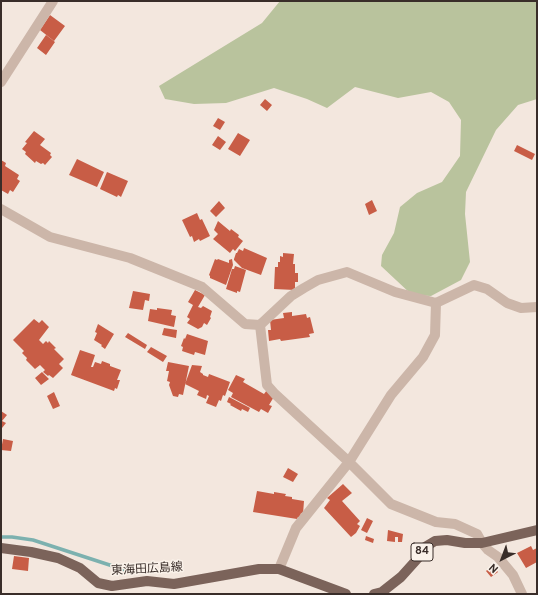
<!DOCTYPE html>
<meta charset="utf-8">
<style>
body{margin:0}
#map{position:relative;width:538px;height:595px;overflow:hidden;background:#f3e7de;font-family:Overpass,sans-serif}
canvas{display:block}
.frame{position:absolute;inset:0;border:2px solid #392d29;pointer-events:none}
.north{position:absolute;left:482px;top:539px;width:40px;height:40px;-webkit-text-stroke:3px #faf2ea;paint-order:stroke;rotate:222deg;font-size:11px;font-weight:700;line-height:16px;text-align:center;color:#392d29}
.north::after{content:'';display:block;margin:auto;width:14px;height:18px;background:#392d29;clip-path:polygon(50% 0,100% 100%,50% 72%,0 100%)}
</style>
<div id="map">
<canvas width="538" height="595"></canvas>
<div class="frame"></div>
<div class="north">N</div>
</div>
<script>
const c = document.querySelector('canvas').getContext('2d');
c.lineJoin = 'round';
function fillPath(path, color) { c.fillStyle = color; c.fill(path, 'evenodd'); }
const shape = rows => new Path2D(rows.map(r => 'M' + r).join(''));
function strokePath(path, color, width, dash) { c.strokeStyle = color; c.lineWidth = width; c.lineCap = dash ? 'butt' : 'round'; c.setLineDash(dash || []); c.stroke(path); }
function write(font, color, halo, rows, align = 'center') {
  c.font = font + ' Overpass,"Noto Sans JP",sans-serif'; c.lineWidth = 3; c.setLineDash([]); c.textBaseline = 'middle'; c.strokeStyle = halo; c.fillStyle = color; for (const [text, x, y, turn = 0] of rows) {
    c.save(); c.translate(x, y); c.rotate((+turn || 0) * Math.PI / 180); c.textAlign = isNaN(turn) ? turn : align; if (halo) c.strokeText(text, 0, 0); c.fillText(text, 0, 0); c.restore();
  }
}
fillPath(shape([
 [280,1,537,1,537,99,518,105,496,130,466,192,465,214,470,262,461,280,431,296,412,295,381,266,382,255,394,233,400,207,417,193,442,182,460,156,461,120,449,102,431,92,398,98,355,87,327,108,307,99,274,88,226,103,194,104,165,99,159,86,262,23]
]), '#b9c39d');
strokePath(shape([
 [1,537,12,537,33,540,128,571]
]), '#7cb1af', 3.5);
fillPath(shape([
 [50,15,65,26,54,41,40,30],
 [46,35,55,42,46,55,37,48],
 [265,99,272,105,267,111,260,105],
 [218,118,225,122,220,130,213,126],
 [34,131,45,139,40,145,51,153,50,155,52,157,45,165,43,163,41,164,36,161,35,163,25,154,26,152,22,149,27,143,25,142],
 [238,133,250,140,240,156,228,149],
 [218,136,226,142,220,150,212,145],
 [517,145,535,154,532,160,514,151],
 [77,159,104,172,97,187,69,175],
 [1,160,6,163,5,166,19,175,17,179,20,181,13,192,10,190,8,194,1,190],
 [107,172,128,181,121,197,118,195,117,197,100,189],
 [372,200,377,211,369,215,365,204],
 [219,201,225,208,216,217,210,211],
 [197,213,200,220,202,219,210,236,200,241,199,239,194,242,192,236,190,237,182,220],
 [218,221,230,231,231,229,239,235,238,237,243,241,235,251,233,249,230,253,213,239,218,234,214,230],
 [244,248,267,258,261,275,242,268,234,260,234,259,236,253,237,253,239,249,243,251],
 [283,253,294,254,293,264,295,264,295,273,298,273,298,282,295,282,295,290,274,289,275,267,278,267,278,262,280,262,280,256,283,257],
 [215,259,217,260,218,259,229,263,229,260,232,259,233,265,226,285,210,278,210,276,209,275],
 [235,266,246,270,240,292,237,291,237,293,226,289,232,269,234,269],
 [195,290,205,295,198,307,201,308,203,306,212,311,210,317,211,318,207,325,204,323,202,327,198,329,187,323,190,319,187,317,193,305,188,302],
 [133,291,150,294,149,301,145,300,143,310,129,308],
 [157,308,172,310,171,315,176,316,174,327,148,321,150,309,157,310],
 [292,312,292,316,306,314,307,318,310,317,314,333,309,334,310,337,281,341,280,339,269,341,268,330,271,330,270,320,284,318,283,313],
 [34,319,39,323,42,320,49,327,39,340,43,344,46,341,48,343,49,341,56,348,54,349,64,359,59,364,63,368,53,378,49,375,48,376,43,372,45,370,40,365,35,369,26,360,27,358,22,353,24,351,13,340],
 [98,324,114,334,105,349,101,346,102,345,94,340,97,333,95,332],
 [164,328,177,330,176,338,162,335],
 [128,333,147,345,145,349,125,337],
 [187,334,208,341,205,355,195,352,194,355,182,351,183,347,181,346,184,338,185,339],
 [151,347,167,356,163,362,147,352],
 [80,350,95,355,91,367,93,367,95,362,101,364,102,361,110,364,110,366,121,370,117,380,120,380,117,389,115,388,114,391,71,375],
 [168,362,189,366,183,395,179,394,178,397,173,396,169,385,170,382,167,381,169,371,166,371],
 [192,365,202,366,200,372,203,374,203,375,208,377,209,374,230,382,225,396,223,395,221,401,219,400,216,407,206,403,209,396,207,395,206,399,197,395,199,391,185,384],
 [42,372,49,379,41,385,35,378],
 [236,375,245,379,243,382,264,394,267,390,275,395,269,405,272,406,268,413,261,409,259,412,231,397,233,393,228,390],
 [54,392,60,406,53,409,47,396],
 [229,397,250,408,248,412,242,409,241,411,230,405,231,404,227,402],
 [1,411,7,415,2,421,6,423,2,428,1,427],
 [3,439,13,441,11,451,1,450],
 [288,468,298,474,293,482,283,477],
 [343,484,352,493,342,501,360,521,357,524,360,526,356,533,351,537,324,508,330,500,327,498],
 [257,491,274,494,274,492,286,494,285,496,292,497,292,499,304,501,303,514,301,513,300,517,298,517,297,519,253,512],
 [367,518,373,521,367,533,361,530],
 [388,530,403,534,402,542,398,542,398,537,395,537,395,542,387,541],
 [366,536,374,539,373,543,365,540],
 [531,546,533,550,537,548,537,562,526,568,517,553],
 [14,556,29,558,28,571,12,569],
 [492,565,498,572,491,577,486,571]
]), '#c85d46');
strokePath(shape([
 [1,82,53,1],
 [1,209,50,237,130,258,202,287,245,324,260,325,291,296,304,288,318,280,347,272,395,292,436,303,474,285,487,289,507,303,521,308,537,307],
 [260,325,267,385,275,394,349,462,391,504,436,522,455,524,477,534,482,543,488,550,498,557,513,575,522,594],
 [279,569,296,528,349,462,391,395,423,357,435,335,436,303]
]), '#ccb6a9', 10);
strokePath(shape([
 [1,548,31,552,58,558,80,568,98,583,112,586,147,581,174,584,259,569,279,569,346,594],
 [374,594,382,592,401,577,419,557,425,547,435,541,447,540,465,543,482,543,537,530]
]), '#7b635a', 10);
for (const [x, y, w] of [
 [422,552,22]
]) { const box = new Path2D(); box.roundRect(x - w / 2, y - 9, w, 18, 3); c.fillStyle = '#faf2ea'; c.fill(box); strokePath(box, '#392d29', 1); }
write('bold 11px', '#392d29', null, [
 ["84",422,552]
]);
write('12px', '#392d29', '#faf2ea', [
 ["東海田広島線",147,570,-3]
]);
</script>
